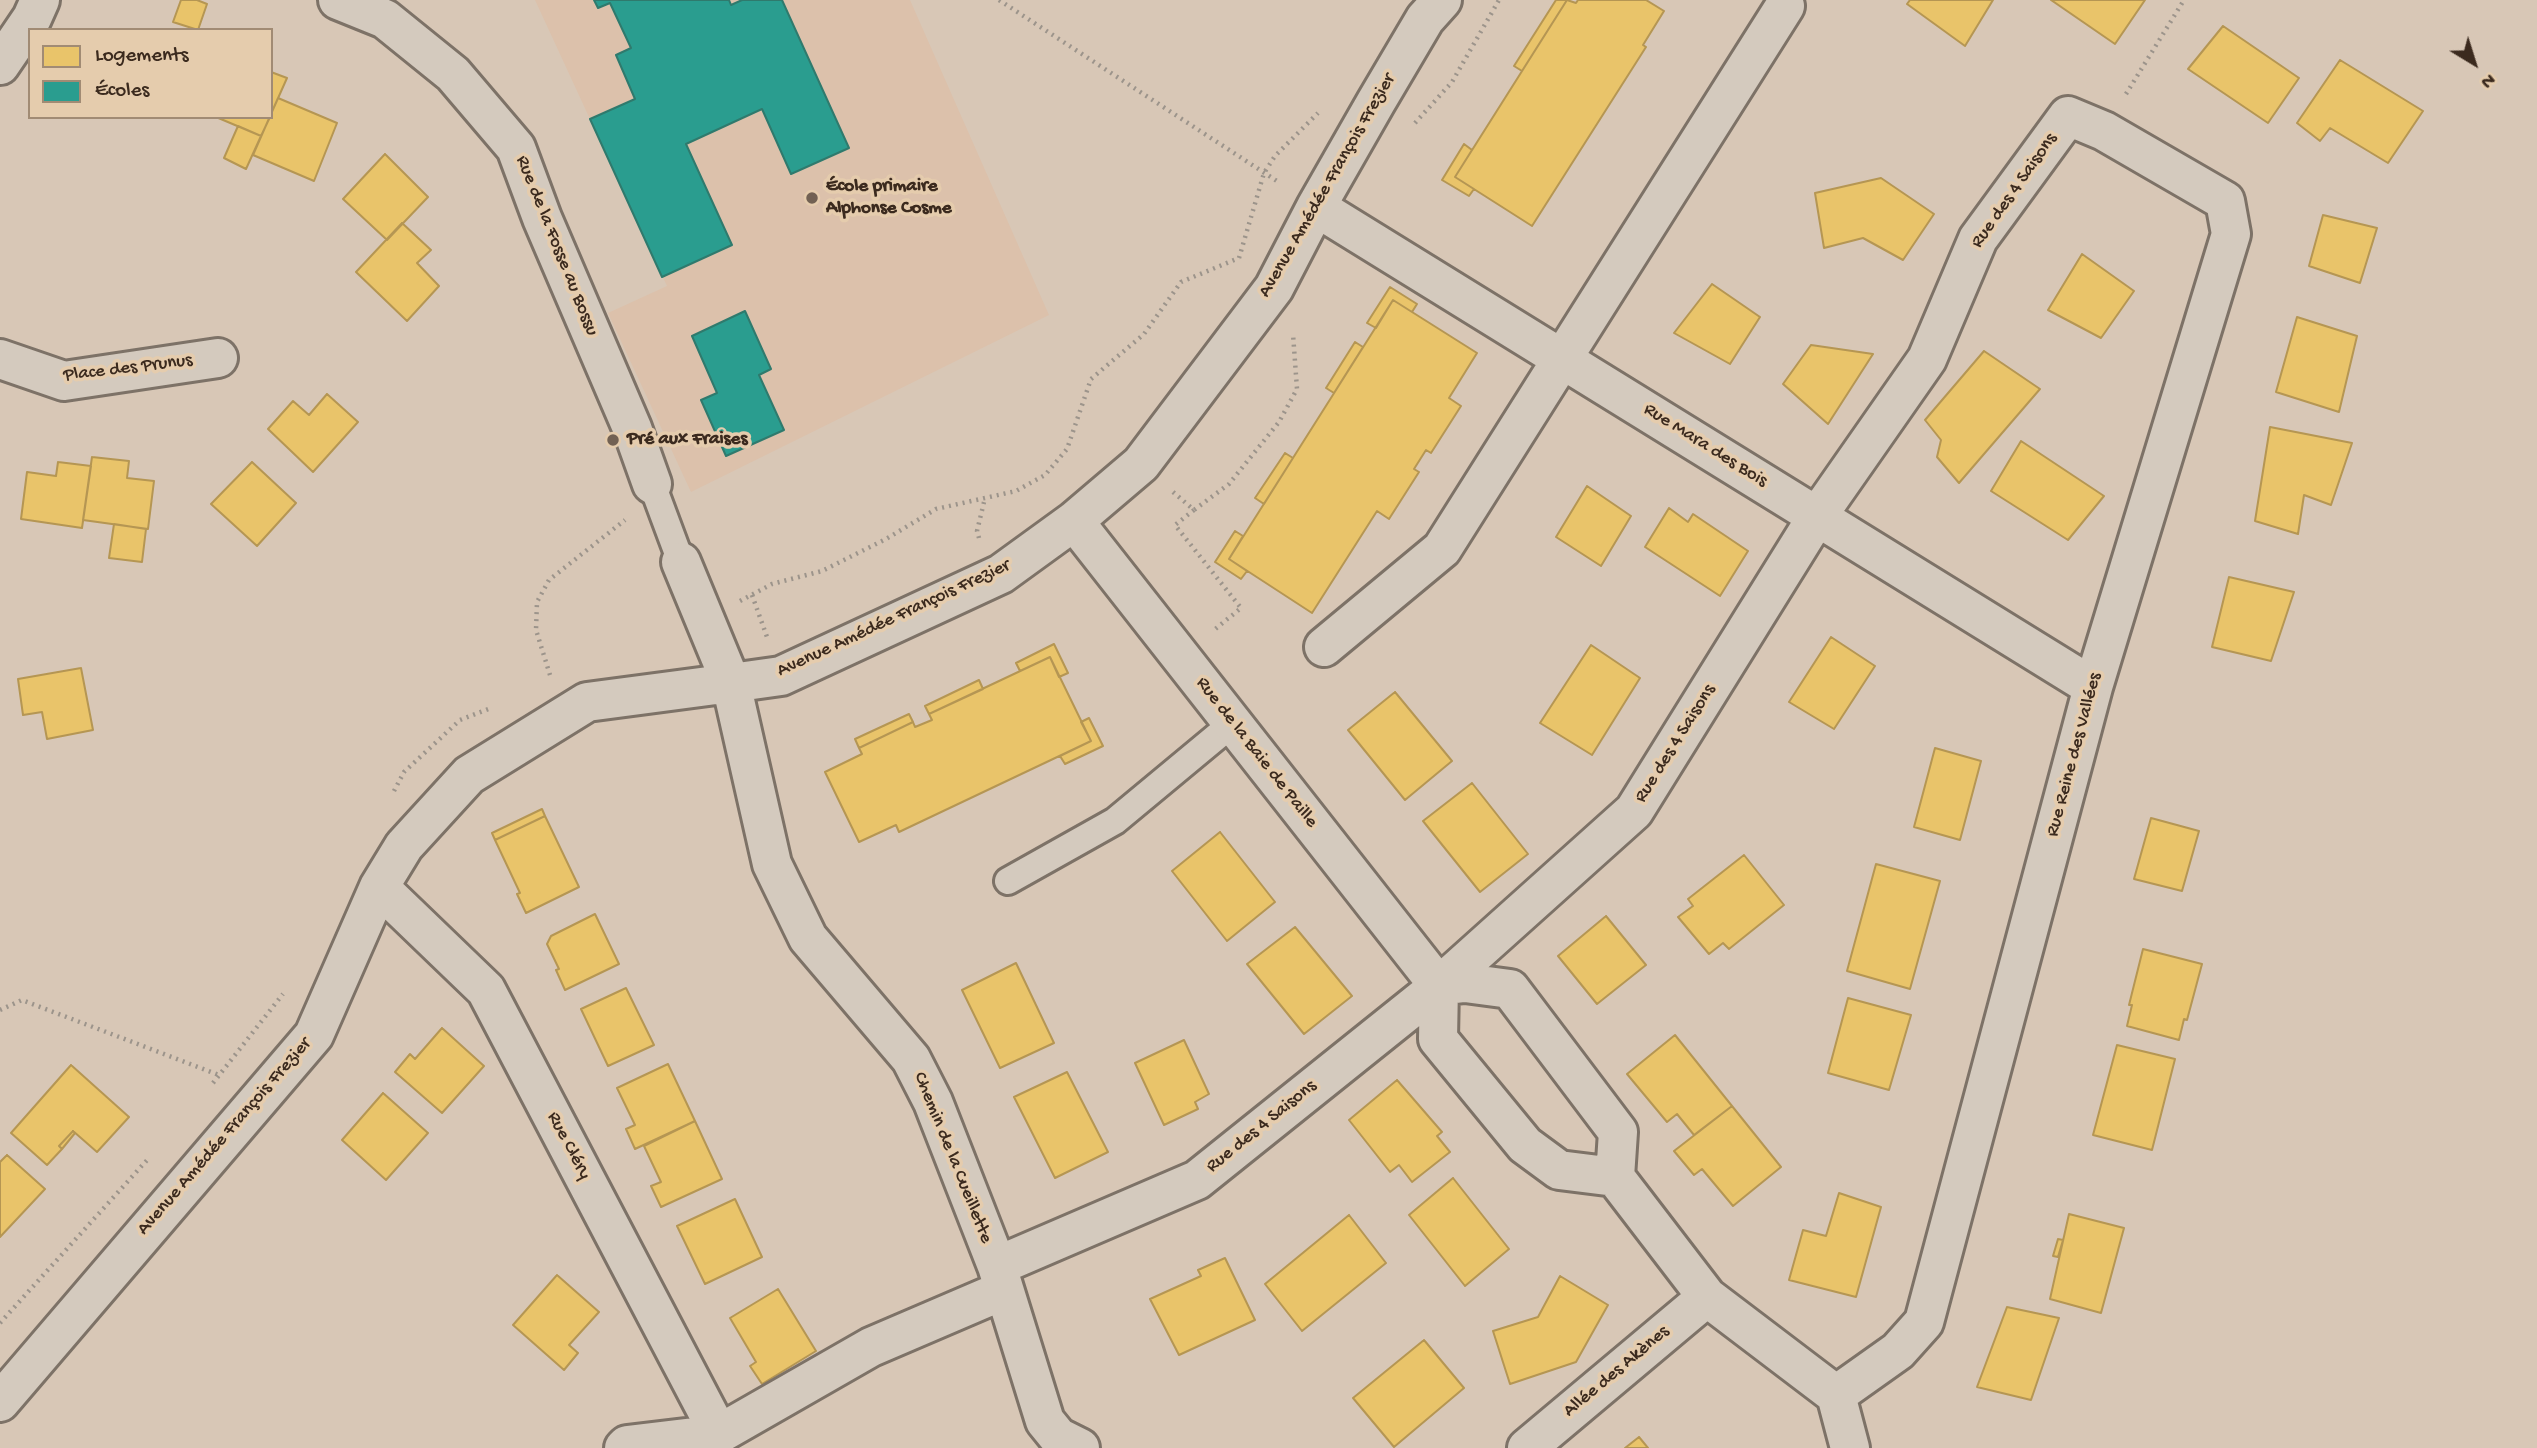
<!DOCTYPE html>
<meta charset="utf-8">
<style>
body{margin:0}
#map{position:relative;width:2537px;height:1448px;overflow:hidden;background:#d8c7b6;font-family:"Gochi Hand",sans-serif}
canvas{display:block}
.legend{position:absolute;left:28px;top:28px;width:245px;height:91px;box-sizing:border-box;background:#e5ccad;border:2px solid #a18b74;margin:0;padding:9px 12px;list-style:none;font-size:21px;color:#3b2a1e}
.legend li{display:flex;align-items:center;gap:14px;height:35px}
.legend b{width:35px;border:2px solid #a18b74}
.north{position:absolute;left:2439px;top:28px;width:70px;height:70px;-webkit-text-stroke:5px #e5ccad;paint-order:stroke;rotate:142deg;font-size:19px;font-weight:700;line-height:28px;text-align:center;color:#3b2a1e}
.north::after{content:'';display:block;margin:auto;width:24px;height:32px;background:#3b2a1e;clip-path:polygon(50% 0,100% 100%,50% 72%,0 100%)}
</style>
<div id="map">
<canvas width="2537" height="1448"></canvas>
<ul class="legend">
<li><b style="height:19px;background:#e9c46a"></b>Logements</li>
<li><b style="height:19px;background:#2a9d8f"></b>Écoles</li>
</ul>
<div class="north">N</div>
</div>
<script>
const c = document.querySelector('canvas').getContext('2d');
c.lineJoin = 'round';
function fillPath(path, color) { c.fillStyle = color; c.fill(path, 'evenodd'); }
const shape = rows => new Path2D(rows.map(r => 'M' + r).join(''));
function strokePath(path, color, width, dash) { c.strokeStyle = color; c.lineWidth = width; c.lineCap = dash ? 'butt' : 'round'; c.setLineDash(dash || []); c.stroke(path); }
function write(font, color, halo, rows, align = 'center') {
  c.font = font + ' "Gochi Hand",sans-serif'; c.lineWidth = 7; c.setLineDash([]); c.textBaseline = 'middle'; c.strokeStyle = halo; c.fillStyle = color; for (const [text, x, y, turn = 0] of rows) {
    c.save(); c.translate(x, y); c.rotate((+turn || 0) * Math.PI / 180); c.textAlign = isNaN(turn) ? turn : align; if (halo) c.strokeText(text, 0, 0); c.fillText(text, 0, 0); c.restore();
  }
}
fillPath(shape([
 [535,0,910,0,1049,315,691,492,608,313,667,286]
]), '#dcc1ab');
const homes = shape([
 [181,0,197,0,207,4,198,30,173,22,181,0],
 [1556,0,1567,0,1522,71,1514,66,1556,0],
 [1567,0,1576,3,1578,0,1646,0,1664,11,1643,45,1646,47,1532,226,1455,177,1567,0],
 [1910,0,1993,0,1965,46,1907,4,1910,0],
 [2051,0,2145,0,2115,44,2051,0],
 [2223,26,2299,78,2268,123,2188,69,2223,26],
 [2340,60,2423,111,2388,163,2330,128,2320,141,2297,123,2340,60],
 [271,72,287,78,271,114,271,72],
 [278,98,337,123,314,181,253,155,278,98],
 [216,117,270,117,261,136,216,117],
 [238,126,261,136,246,169,224,158,238,126],
 [1464,144,1472,150,1455,177,1474,189,1469,196,1442,180,1464,144],
 [385,154,428,197,387,240,343,199,385,154],
 [1881,178,1934,214,1903,260,1863,238,1824,248,1815,193,1881,178],
 [2323,215,2377,228,2360,283,2309,266,2323,215],
 [402,223,431,250,417,263,439,286,407,321,356,272,402,223],
 [2082,254,2134,291,2101,338,2048,310,2082,254],
 [1712,284,1760,317,1730,364,1674,333,1712,284],
 [1390,287,1417,304,1412,312,1393,300,1376,328,1367,323,1390,287],
 [1393,300,1477,353,1449,398,1461,406,1431,453,1426,450,1414,469,1419,472,1389,519,1377,511,1312,613,1229,559,1393,300],
 [2297,317,2357,336,2339,412,2276,392,2297,317],
 [1355,342,1363,347,1334,393,1326,388,1355,342],
 [1811,345,1873,354,1828,424,1783,384,1811,345],
 [1984,351,2040,389,1959,483,1937,457,1941,440,1925,420,1984,351],
 [327,394,358,422,313,472,268,429,293,401,309,415,327,394],
 [2270,427,2352,443,2331,505,2304,495,2298,534,2255,521,2270,427],
 [2021,441,2104,496,2068,540,1991,491,2021,441],
 [1285,453,1293,458,1264,504,1255,498,1285,453],
 [92,457,129,461,127,478,154,481,148,529,83,520,92,457],
 [58,462,91,466,82,528,21,519,27,472,56,476,58,462],
 [252,462,296,503,257,546,211,504,252,462],
 [1587,486,1631,516,1601,566,1556,537,1587,486],
 [1669,508,1688,522,1693,514,1748,551,1720,596,1645,547,1669,508],
 [114,524,146,529,142,562,109,558,114,524],
 [1235,531,1243,536,1229,559,1247,571,1241,579,1215,562,1235,531],
 [2229,577,2294,592,2271,661,2212,647,2229,577],
 [1831,637,1875,666,1834,729,1789,702,1831,637],
 [1054,644,1068,673,1059,677,1050,657,1020,671,1016,663,1054,644],
 [1591,645,1640,678,1592,755,1540,723,1591,645],
 [1050,657,1091,741,899,832,896,825,859,842,825,772,862,754,859,748,913,722,915,727,932,720,929,714,1050,657],
 [81,668,93,730,47,739,42,712,23,715,18,679,81,668],
 [979,680,983,689,929,714,925,706,979,680],
 [1395,692,1452,761,1405,800,1348,730,1395,692],
 [909,714,913,722,859,748,855,739,909,714],
 [1089,718,1103,746,1065,764,1060,756,1091,741,1081,722,1089,718],
 [1935,748,1981,761,1960,840,1914,827,1935,748],
 [1472,783,1528,854,1480,892,1423,821,1472,783],
 [542,809,545,816,495,840,492,833,542,809],
 [545,816,579,887,526,913,517,894,520,893,495,840,545,816],
 [2151,818,2199,831,2182,891,2134,879,2151,818],
 [1220,832,1275,902,1227,941,1172,871,1220,832],
 [1744,855,1784,905,1729,949,1723,943,1709,954,1678,917,1693,906,1688,899,1744,855],
 [1876,864,1940,881,1910,989,1847,971,1876,864],
 [595,914,619,964,565,990,556,970,559,969,547,944,551,936,595,914],
 [1606,916,1646,965,1597,1004,1558,956,1606,916],
 [1295,927,1352,996,1304,1034,1247,964,1295,927],
 [2143,949,2202,964,2187,1020,2184,1019,2179,1040,2127,1026,2132,1005,2129,1005,2143,949],
 [1016,963,1054,1043,1000,1068,962,990,1016,963],
 [626,988,654,1045,608,1066,581,1009,626,988],
 [1848,998,1911,1015,1889,1090,1828,1073,1848,998],
 [442,1028,484,1066,442,1113,395,1072,410,1054,415,1059,442,1028],
 [1675,1035,1732,1106,1694,1135,1677,1114,1667,1122,1627,1074,1675,1035],
 [1184,1040,1209,1094,1195,1102,1198,1109,1164,1125,1135,1063,1184,1040],
 [2117,1045,2175,1059,2152,1150,2093,1135,2117,1045],
 [668,1064,695,1121,635,1149,626,1129,635,1125,617,1088,668,1064],
 [71,1065,129,1117,97,1152,73,1131,59,1146,62,1149,47,1165,11,1133,71,1065],
 [1067,1072,1108,1152,1055,1178,1014,1097,1067,1072],
 [1397,1080,1442,1132,1437,1136,1450,1152,1412,1182,1399,1165,1390,1172,1349,1120,1397,1080],
 [383,1093,428,1133,386,1180,342,1140,383,1093],
 [1732,1106,1781,1167,1733,1206,1702,1169,1694,1175,1674,1151,1732,1106],
 [695,1121,722,1179,661,1207,651,1186,661,1182,644,1146,695,1121],
 [73,1131,75,1133,62,1149,59,1146,73,1131],
 [7,1155,45,1189,0,1237,0,1162,7,1155],
 [1453,1178,1509,1249,1465,1286,1409,1215,1453,1178],
 [1839,1193,1881,1207,1856,1297,1789,1280,1803,1230,1826,1236,1839,1193],
 [735,1199,762,1257,705,1284,677,1226,735,1199],
 [2069,1214,2124,1228,2101,1313,2050,1299,2069,1214],
 [1349,1215,1386,1263,1302,1331,1265,1284,1349,1215],
 [2058,1239,2063,1240,2058,1257,2053,1256,2058,1239],
 [1225,1258,1255,1320,1179,1355,1150,1299,1201,1276,1198,1270,1225,1258],
 [557,1275,599,1312,569,1345,578,1353,564,1370,513,1325,557,1275],
 [1560,1276,1608,1305,1576,1362,1510,1384,1493,1331,1538,1317,1560,1276],
 [778,1289,816,1351,762,1384,750,1366,756,1362,730,1318,778,1289],
 [2007,1307,2059,1318,2031,1400,1977,1387,2007,1307],
 [1424,1340,1464,1388,1394,1447,1353,1398,1424,1340],
 [1639,1437,1648,1448,1625,1448,1639,1437]
]);
fillPath(homes, '#e9c46a');
strokePath(homes, '#b59653', 2);
const schools = shape([
 [594,0,729,0,731,5,742,0,782,0,849,148,791,174,762,109,686,144,732,245,662,277,590,119,635,99,616,55,631,48,610,3,598,8,594,0],
 [745,311,771,369,759,375,784,430,726,456,701,400,717,393,692,336,745,311]
]);
fillPath(schools, '#2a9d8f');
strokePath(schools, '#2f7a6d', 2);
const service = shape([
 [652,484,681,562],
 [1008,881,1115,821,1233,723]
]);
const minor = shape([
 [338,0,385,19,453,74,516,148,542,218,632,428,652,484],
 [0,65,32,18,40,0],
 [1316,207,2093,687],
 [0,359,64,381,218,358],
 [1074,521,1439,986,1438,1039,1525,1145,1559,1170,1615,1177],
 [681,562,731,683,781,676,1001,574,1074,521,1141,464,1274,288,1316,207,1376,102,1425,19,1442,0],
 [1324,647,1442,549,1785,6],
 [379,887,486,990,719,1434],
 [1439,986,1465,983,1510,989,1618,1132,1615,1177,1707,1297,1836,1395],
 [997,1266,1197,1180,1439,986,1634,811,1818,515,1927,359,1978,239,2068,116,2104,131,2225,201,2231,234,2093,687,1924,1322,1898,1351,1836,1395,1850,1448],
 [0,1402,314,1035,379,887,404,846,469,775,587,702,731,683,772,864,808,938,911,1059,933,1102,997,1266,1045,1421,1058,1437,1080,1448],
 [624,1448,627,1445,719,1434,871,1347,1004,1290],
 [1527,1448,1707,1297]
]);
strokePath(service, '#7d7267', 32);
strokePath(minor, '#7d7267', 44);
strokePath(shape([
 [999,0,1280,183],
 [2126,94,2184,0],
 [1415,123,1452,82,1499,0],
 [1239,258,1264,173,1275,156,1318,113],
 [1173,492,1194,510,1229,484,1279,422,1297,389,1293,334],
 [1194,510,1175,525,1241,608,1214,630],
 [979,538,977,531,985,498],
 [752,595,767,637],
 [740,601,772,584,822,571,886,539,936,509,1016,491,1045,475,1067,449,1091,379,1144,334,1181,282,1239,258],
 [550,675,536,630,537,602,549,580,625,520],
 [394,791,404,772,460,720,491,708],
 [0,1010,22,1000,219,1075],
 [213,1083,283,994],
 [0,1323,148,1159]
]), '#9c948b', 4.5, [2, 5]);
strokePath(service, '#d4cabe', 26);
strokePath(minor, '#d4cabe', 38);
for (const [x, y, r, color] of [
 [812,198,7,"#726153"],
 [613,440,7,"#726153"]
]) { const dot = new Path2D(); dot.arc(x, y, r, 0, 2 * Math.PI); c.fillStyle = color; c.fill(dot); strokePath(dot, '#e5ccad', 2.5); }
write('19px', '#3b2a1e', '#e5ccad', [
 ["Avenue Amédée François Frezier",1328,186,-60],
 ["Rue des 4 Saisons",2015,191,-55],
 ["Rue de la Fosse au Bossu",556,246,68],
 ["Place des Prunus",128,369,-7],
 ["Rue Mara des Bois",1705,446,32],
 ["Avenue Amédée François Frezier",894,619,-25],
 ["Rue des 4 Saisons",1676,744,-58],
 ["Rue de la Baie de Paille",1256,753,52],
 ["Rue Reine des Vallées",2075,755,-75],
 ["Rue des 4 Saisons",1262,1127,-39],
 ["Avenue Amédée François Frezier",225,1137,-49],
 ["Rue Cléry",568,1146,62],
 ["Chemin de la Cueillette",952,1158,68],
 ["Allée des Akènes",1617,1372,-40]
]);
write('bold 19px', '#3b2a1e', '#e5ccad', [
 ["École primaire",826,187],
 ["Alphonse Cosme",826,209],
 ["Pré aux Fraises",627,440]
], 'left');
</script>
